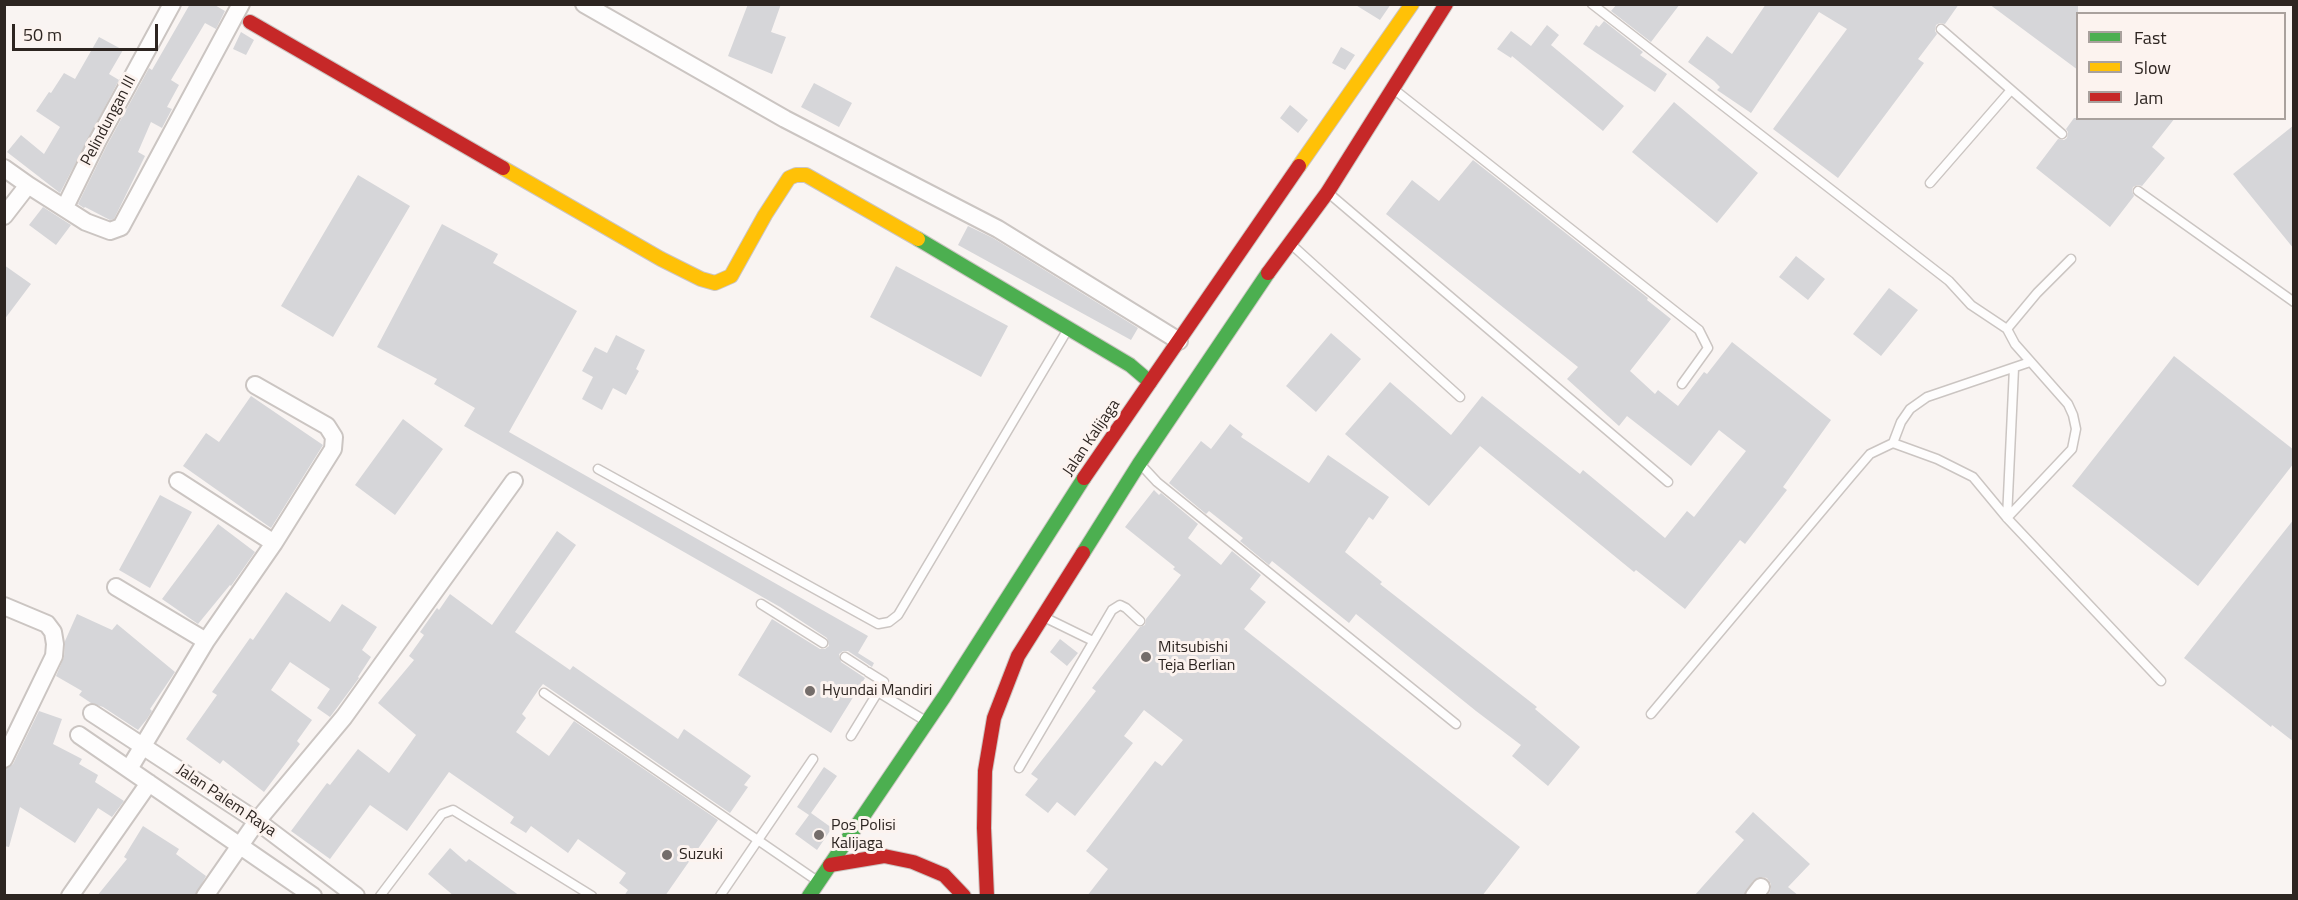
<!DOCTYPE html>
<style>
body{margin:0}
#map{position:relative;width:2298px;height:900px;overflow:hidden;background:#f9f4f2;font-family:"Titillium Web",sans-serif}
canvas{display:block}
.frame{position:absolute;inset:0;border:6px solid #2d2521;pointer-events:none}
.legend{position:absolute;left:2076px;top:12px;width:210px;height:108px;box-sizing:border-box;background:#fcf3ef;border:2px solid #a9a19d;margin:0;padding:8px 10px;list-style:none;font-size:18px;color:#2d2521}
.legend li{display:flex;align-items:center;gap:12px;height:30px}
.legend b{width:30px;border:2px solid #a9a19d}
.scale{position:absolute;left:12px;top:24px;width:146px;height:27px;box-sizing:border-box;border:3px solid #2d2521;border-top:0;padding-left:8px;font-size:18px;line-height:21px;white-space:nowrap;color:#2d2521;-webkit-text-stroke:4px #fcf3ef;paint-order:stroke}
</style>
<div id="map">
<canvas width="2298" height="900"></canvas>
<div class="frame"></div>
<ul class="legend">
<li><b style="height:8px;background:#4caf50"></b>Fast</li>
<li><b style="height:8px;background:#ffc107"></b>Slow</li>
<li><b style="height:8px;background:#c62828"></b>Jam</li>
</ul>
<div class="scale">50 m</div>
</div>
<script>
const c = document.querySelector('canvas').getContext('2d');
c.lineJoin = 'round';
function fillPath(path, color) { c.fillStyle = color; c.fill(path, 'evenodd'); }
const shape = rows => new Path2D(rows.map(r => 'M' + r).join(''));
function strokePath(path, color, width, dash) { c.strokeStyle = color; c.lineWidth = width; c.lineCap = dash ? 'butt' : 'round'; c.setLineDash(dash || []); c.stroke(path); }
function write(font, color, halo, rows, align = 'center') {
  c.font = font + ' "Titillium Web",sans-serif'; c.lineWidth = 6; c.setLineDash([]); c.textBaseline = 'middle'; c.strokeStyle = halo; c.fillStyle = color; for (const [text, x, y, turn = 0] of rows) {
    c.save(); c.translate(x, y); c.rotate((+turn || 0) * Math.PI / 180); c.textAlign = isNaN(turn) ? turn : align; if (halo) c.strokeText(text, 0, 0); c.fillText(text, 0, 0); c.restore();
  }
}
fillPath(shape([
 [190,4,213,4,225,11,216,29,205,23,171,80,179,85,167,107,172,109,162,128,151,122,138,152,145,156,114,219,110,220,85,207,84,208,78,204,106,147,149,68,152,70],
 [748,4,781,4,771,32,786,37,772,74,728,56],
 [1354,4,1391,4,1380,20],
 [1617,4,1680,4,1651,42,1611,11],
 [1766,4,1959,4,1945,24,1940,23,1936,25,1935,31,1937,34,1918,59,1924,63,1838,178,1773,129,1847,29,1819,12,1751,113,1717,90,1720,87,1714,81,1688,62,1707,36,1732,54],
 [1989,4,2078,4,2078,70],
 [1604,21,1643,52,1640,55,1667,74,1655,92,1583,44,1596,25,1599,27],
 [1547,25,1559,35,1551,45,1624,106,1603,131,1512,56,1511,58,1497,49,1511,31,1531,46],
 [241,32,254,40,246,55,233,49],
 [99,37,123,50,109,74,119,80,60,193,7,152,21,135,44,154,60,127,36,111,49,92,51,93,64,73,75,79],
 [1341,47,1355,55,1345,70,1332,63],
 [814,83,852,103,839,127,801,107],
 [1674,102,1758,173,1717,223,1632,152],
 [1290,105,1308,120,1298,133,1280,118],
 [2074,118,2175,118,2152,147,2165,158,2142,186,2138,185,2133,187,2132,191,2134,196,2110,227,2036,168,2058,139,2064,140,2067,138,2068,132,2066,129],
 [2294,125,2294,249,2233,174],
 [1473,160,1648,298,1647,300,1671,319,1630,371,1655,394,1658,390,1678,406,1704,372,1707,374,1732,342,1831,420,1783,487,1787,490,1745,544,1740,540,1685,609,1636,570,1634,572,1480,446,1429,506,1345,434,1390,382,1451,435,1482,396,1580,474,1583,470,1665,538,1687,511,1694,517,1746,451,1719,430,1691,466,1627,416,1619,426,1567,379,1578,367,1386,214,1412,180,1439,201],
 [358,175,410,206,333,337,281,306],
 [43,207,71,225,56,245,29,225],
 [442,224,498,254,493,263,577,311,509,432,868,636,858,653,874,663,872,667,848,651,843,651,839,654,841,662,865,678,831,733,738,675,772,619,820,649,825,649,829,646,827,638,780,607,464,426,475,408,434,384,437,379,377,347],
 [968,226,993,238,1138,328,1131,340,958,245],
 [1796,256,1825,279,1808,300,1779,277],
 [4,265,31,284,4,320],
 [896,266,1008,326,981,377,870,317],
 [1889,288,1918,310,1881,356,1853,334],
 [1331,333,1361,359,1316,412,1286,386],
 [616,335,645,350,636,369,639,371,626,395,613,388,602,410,582,399,593,377,582,371,595,347,607,353],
 [2174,356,2294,450,2294,463,2198,586,2072,486],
 [251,396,323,445,271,528,183,466,206,433,219,442],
 [403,419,443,449,395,515,355,485],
 [1230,424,1243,434,1241,437,1309,483,1328,455,1389,497,1373,520,1369,517,1345,552,1382,582,1380,584,1537,707,1535,709,1580,747,1548,786,1512,756,1521,745,1476,711,1356,614,1349,623,1272,561,1269,565,1240,541,1243,538,1209,511,1206,514,1169,483,1201,441,1211,449],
 [1154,490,1159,495,1161,493,1198,524,1188,538,1221,565,1232,551,1261,575,1250,589,1266,602,1244,629,1520,847,1482,896,1087,896,1108,869,1086,851,1155,761,1162,766,1183,740,1144,710,1124,736,1133,743,1075,816,1057,802,1048,813,1025,795,1038,779,1031,774,1096,691,1092,688,1140,627,1145,625,1146,619,1181,575,1173,569,1175,567,1125,527],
 [160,495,192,512,150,588,119,570],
 [2294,519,2294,742,2272,725,2271,727,2184,658],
 [218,524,255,552,231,586,230,585,198,624,162,599],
 [557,531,576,545,515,632,570,670,573,666,678,739,684,729,751,776,744,785,748,787,730,813,543,684,539,689,522,714,526,718,516,732,549,756,574,721,718,820,665,896,624,896,628,890,619,883,626,873,578,839,568,853,531,826,526,833,510,823,514,817,449,772,407,831,370,805,330,859,291,831,327,783,330,785,358,749,389,773,416,735,378,703,414,660,409,656,424,635,420,632,437,608,439,610,450,594,492,625],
 [286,592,330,622,342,604,377,627,362,650,371,657,358,677,359,678,330,717,317,708,330,689,290,662,271,690,312,720,297,741,300,744,264,792,223,760,220,764,186,739,217,695,212,692,250,638,253,640],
 [77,614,112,630,117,624,175,672,150,709,152,711,147,719,138,730,103,707,91,703,79,695,82,691,56,676,64,657,65,641],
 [1060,639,1078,653,1067,666,1050,652],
 [39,711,62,719,53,744,82,759,79,764,98,775,95,782,124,801,112,817,98,808,75,843,20,807,9,847,4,846,4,769,13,764],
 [824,767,837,776,811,813,832,828,817,850,795,834,809,815,797,807],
 [1753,812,1810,864,1788,887,1799,896,1768,896,1771,889,1771,884,1767,878,1762,877,1753,881,1744,896,1694,896,1744,840,1735,832],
 [143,826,179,849,176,854,206,876,195,896,97,896,127,859,124,857],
 [450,848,466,862,469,859,520,896,454,896,428,874]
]), '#d6d6d9');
const lane = shape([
 [1592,4,1949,281,1971,305,2007,329,2037,293,2071,259],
 [1941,29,2062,134],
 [1396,91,1699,330,1708,348,1682,384],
 [1930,183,2011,90],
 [2138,191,2294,302],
 [1332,196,1668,482],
 [1293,246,1460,397],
 [2007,329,2015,344,2068,404,2073,415,2076,429,2072,449,2007,518],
 [1893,443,1937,459,1973,477,2007,518,2161,681],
 [1143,467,1157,482,1456,724],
 [598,469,878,624,889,622,898,615,1068,329],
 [2007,518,2014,368],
 [761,604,823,643],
 [1048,619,1093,641],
 [845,657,865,670],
 [878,692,924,720],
 [544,693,813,878],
 [1651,714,1852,475,1870,454,1893,443,1901,422,1910,409,1927,397,2030,362],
 [851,736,884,682,868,672],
 [1019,768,1112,610,1120,605,1126,608,1140,621],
 [380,896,442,814,453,810,592,896],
 [720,896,813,759]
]);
const street = shape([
 [584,4,785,119,998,229,1179,341],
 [4,168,28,185],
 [65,207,97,142,172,4],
 [4,216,28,185,86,222,110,231,121,227,241,4],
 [178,481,274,543],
 [116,587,206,641],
 [4,606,47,624,53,632,55,644,54,656,4,759],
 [92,713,257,821,356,896],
 [79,735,313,896],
 [129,769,206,641,274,543,333,449,334,437,327,426,255,385],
 [70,896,149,783],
 [205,896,257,821,344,717,514,481],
 [1754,896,1761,887]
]);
const fast = shape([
 [918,239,1130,365,1150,382],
 [1083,553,1139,464,1268,273],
 [809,896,944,697,1084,478]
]);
const slow = shape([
 [1299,166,1412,4],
 [503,168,661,259,701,279,715,283,731,276,765,215,789,178,796,175,806,175,918,239]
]);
const jam = shape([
 [250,22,503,168],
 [1268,273,1327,193,1446,4],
 [1084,478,1299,166],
 [830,865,884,856,913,862,944,875,964,896],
 [987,896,984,828,985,771,994,718,1018,656,1083,553]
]);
strokePath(lane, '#cbc5c2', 11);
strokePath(street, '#cbc5c2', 20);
strokePath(fast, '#cbc5c2', 16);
strokePath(slow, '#cbc5c2', 16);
strokePath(jam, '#cbc5c2', 16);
strokePath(lane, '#fefdfd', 8);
strokePath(street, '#fefdfd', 16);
strokePath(fast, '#4caf50', 14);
strokePath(slow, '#ffc107', 14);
strokePath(jam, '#c62828', 14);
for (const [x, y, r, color] of [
 [1146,657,6,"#746d6a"],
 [810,691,6,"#746d6a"],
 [819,835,6,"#746d6a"],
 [667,855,6,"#746d6a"]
]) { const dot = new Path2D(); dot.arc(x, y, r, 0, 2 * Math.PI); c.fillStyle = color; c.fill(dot); strokePath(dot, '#fcf3ef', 2); }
write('16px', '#2d2521', '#fcf3ef', [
 ["Pelindungan III",109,121,-62],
 ["Jalan Kalijaga",1092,438,-56],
 ["Jalan Palem Raya",226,801,34]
]);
write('16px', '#2d2521', '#fcf3ef', [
 ["Mitsubishi",1158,648],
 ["Teja Berlian",1158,666],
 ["Hyundai Mandiri",822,691],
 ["Pos Polisi",831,826],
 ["Kalijaga",831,844],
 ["Suzuki",679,855]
], 'left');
</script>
